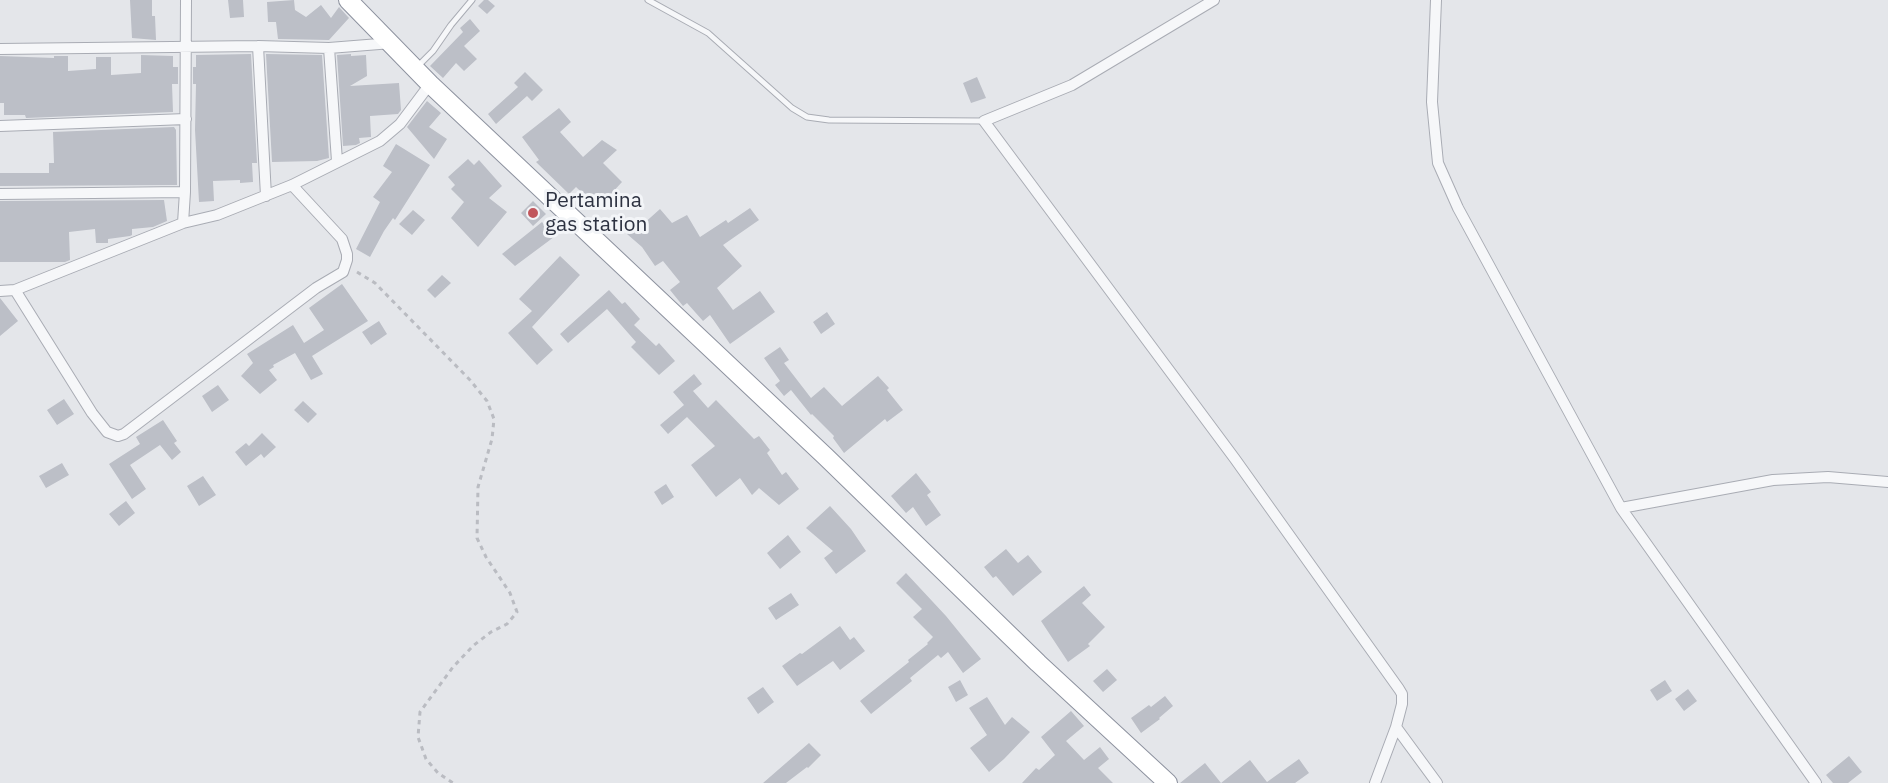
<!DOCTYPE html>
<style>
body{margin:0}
canvas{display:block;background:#e4e6ea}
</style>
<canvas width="1888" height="783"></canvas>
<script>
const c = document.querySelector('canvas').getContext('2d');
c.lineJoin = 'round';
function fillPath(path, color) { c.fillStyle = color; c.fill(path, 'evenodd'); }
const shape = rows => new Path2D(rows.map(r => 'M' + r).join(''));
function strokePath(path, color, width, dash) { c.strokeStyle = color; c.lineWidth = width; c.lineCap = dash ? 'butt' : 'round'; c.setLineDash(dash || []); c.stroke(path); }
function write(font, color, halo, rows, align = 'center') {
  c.font = font + ' "IBM Plex Sans",sans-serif'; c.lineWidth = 6; c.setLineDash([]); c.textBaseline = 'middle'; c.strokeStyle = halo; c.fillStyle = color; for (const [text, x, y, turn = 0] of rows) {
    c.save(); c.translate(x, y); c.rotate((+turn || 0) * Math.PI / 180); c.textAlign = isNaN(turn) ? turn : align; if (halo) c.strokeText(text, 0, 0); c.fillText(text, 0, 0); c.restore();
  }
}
fillPath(shape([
 [130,0,152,0,152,16,155,16,156,40,132,38],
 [228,0,243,0,244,17,230,18],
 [294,0,295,10,306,17,321,5,331,18,339,7,349,18,329,40,278,39,276,22,268,22,267,2],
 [484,0,488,0,495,6,487,14,478,6],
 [470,19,480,31,464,46,477,59,464,71,456,63,443,78,430,66,463,32,460,28],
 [251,54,257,163,252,163,253,182,240,183,240,180,213,181,214,201,199,202,195,130,196,84,193,84,193,67,196,67,196,55],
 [266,54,322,55,329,158,317,161,272,162],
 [351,54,351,56,366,55,367,76,350,86,399,83,401,110,398,114,370,116,371,137,359,138,360,143,356,145,343,146,337,55],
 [141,55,173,56,173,67,178,67,178,84,172,84,173,112,26,118,25,115,4,115,4,103,0,103,0,56,54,58,54,56,68,56,68,71,96,69,96,57,111,57,111,75,141,73],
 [525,72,543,90,532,101,527,96,496,124,488,114,518,87,514,83],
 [977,77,986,98,971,103,963,83],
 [427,101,441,113,429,127,447,139,434,159,407,127],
 [559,108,571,122,560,132,583,157,602,140,617,150,603,163,622,182,598,208,576,187,569,194,536,162,539,160,522,137],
 [174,127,176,130,177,185,0,186,0,173,49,173,49,163,54,163,53,132],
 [396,144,430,165,395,220,393,218,384,231,370,257,356,249,380,202,373,197,392,172,383,166],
 [468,159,474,165,479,160,502,186,489,198,507,212,478,247,451,218,464,202,451,189,455,185,448,177],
 [164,200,167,221,153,227,132,229,132,235,130,236,108,239,108,243,96,243,95,229,69,232,70,260,65,262,0,262,0,201],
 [533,201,546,214,533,226,521,213],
 [750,208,759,220,723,245,742,266,717,288,733,310,760,291,775,312,730,344,710,315,703,321,687,303,683,306,670,290,680,282,663,261,655,266,642,247,627,234,637,223,641,226,660,209,672,223,687,215,700,237,726,220,728,223],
 [413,210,425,220,412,235,399,224],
 [542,222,554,237,515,266,502,254],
 [560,256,580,275,532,327,553,350,537,365,508,333,532,311,519,299],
 [442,275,451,283,435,298,427,290],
 [342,284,368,321,312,356,323,374,311,380,295,353,273,365,274,367,269,370,277,380,260,394,241,376,253,363,247,354,293,325,304,343,324,330,309,308],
 [609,290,622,304,625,302,640,319,634,325,656,346,659,343,675,361,659,375,631,347,636,342,607,309,568,343,560,334],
 [0,298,18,321,0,336],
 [827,312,835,324,821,334,813,322],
 [379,321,387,334,371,345,362,332],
 [780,347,789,360,784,363,811,398,824,387,842,406,878,376,889,388,887,390,903,410,887,422,885,419,844,453,833,438,834,436,812,414,811,415,791,390,784,396,775,385,780,381,764,358],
 [694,374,702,384,693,391,708,408,716,400,754,439,759,436,770,450,767,453,782,475,786,472,799,489,779,505,759,488,752,495,740,478,716,497,691,465,715,446,687,417,668,434,660,425,684,405,673,392],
 [218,385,229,400,212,412,202,396],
 [64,399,74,414,57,425,47,410],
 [303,401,317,414,308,423,294,410],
 [163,420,177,441,174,443,181,452,172,460,160,445,130,465,146,489,132,499,109,464,140,444,136,437],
 [262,433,276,447,264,458,261,454,246,466,235,452,246,443,249,446],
 [62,463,69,475,46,488,39,476],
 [916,473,931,492,927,495,941,515,926,526,913,507,906,513,891,496],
 [203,476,216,495,199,506,187,486],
 [666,484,674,497,662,505,654,492],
 [126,501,135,513,119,526,109,514],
 [830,506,851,529,866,551,836,574,824,558,833,551,806,528],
 [788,535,801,552,780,569,767,553],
 [1006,549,1018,563,1028,555,1042,572,1013,596,996,576,993,578,984,567],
 [906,573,946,616,981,659,963,673,948,652,941,658,938,655,910,678,912,681,871,714,860,701,909,662,908,660,928,644,927,643,933,637,913,617,922,609,896,583],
 [1084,586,1091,595,1082,603,1105,627,1088,644,1090,646,1068,662,1041,621],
 [791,593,799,605,776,620,768,608],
 [840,626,850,640,854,637,865,651,840,670,833,661,797,686,782,666,800,653,802,654],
 [1107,669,1117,680,1103,692,1093,681],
 [960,680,968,695,956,702,948,687],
 [1665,680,1672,691,1657,701,1650,690],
 [763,687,774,702,758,714,747,698],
 [1688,689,1697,701,1684,711,1675,699],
 [1165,696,1173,706,1159,718,1160,719,1141,733,1131,718,1149,705,1151,707],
 [987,697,1005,725,1012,717,1030,732,1004,759,989,772,970,748,987,735,969,708],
 [1071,711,1084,726,1066,741,1084,760,1100,747,1109,759,1098,768,1113,783,1022,783,1036,768,1039,770,1055,755,1041,737],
 [809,743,821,755,808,768,807,767,786,783,763,783],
 [1849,756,1862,772,1848,783,1833,783,1826,775],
 [1299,759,1309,773,1295,783,1180,783,1205,763,1221,783,1250,760,1267,782]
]), '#bcbfc7');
const service = shape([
 [648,0,708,33,792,108,807,117,829,120,984,121],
 [417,67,433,51,451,25,472,0]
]);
const minor = shape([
 [1214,0,1072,85,984,121,1235,459,1399,689,1402,694,1402,704,1396,727,1375,783],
 [1436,0,1432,102,1438,163,1458,208,1621,508],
 [258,46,266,196],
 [329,48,337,161],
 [0,49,258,46,329,48,392,43],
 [0,126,186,119],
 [0,194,185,192],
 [183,223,185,192,186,0],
 [15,290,92,413,107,432,118,436,124,434,316,288,343,272,347,260,347,254,342,239,292,185],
 [0,291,15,290,183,223,217,215,292,185,380,141,400,124,430,84],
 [1396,727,1437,783],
 [1816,783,1621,508,1773,480,1828,477,1888,482]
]);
const trunk = shape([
 [348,0,430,84,826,457,1038,663,1168,783]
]);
strokePath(service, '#a9acb4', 7);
strokePath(minor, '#a9acb4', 12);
strokePath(trunk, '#8d929f', 20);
strokePath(shape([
 [357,272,375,283,470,380,487,401,494,419,492,439,478,487,477,538,486,557,510,593,517,612,507,624,491,632,474,645,453,667,420,712,418,737,426,759,438,773,453,783]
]), '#babcc2', 3, [4.5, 4.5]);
strokePath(service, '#f6f7f9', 5);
strokePath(minor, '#f6f7f9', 10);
strokePath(trunk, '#fff', 18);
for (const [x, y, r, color] of [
 [533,213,6,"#c1575d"]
]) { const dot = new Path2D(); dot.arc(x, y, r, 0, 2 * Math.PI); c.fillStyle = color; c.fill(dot); strokePath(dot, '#f3f5f8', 2); }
write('21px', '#2d3241', '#f3f5f8', [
 ["Pertamina",545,201],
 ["gas station",545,225]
], 'left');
</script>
